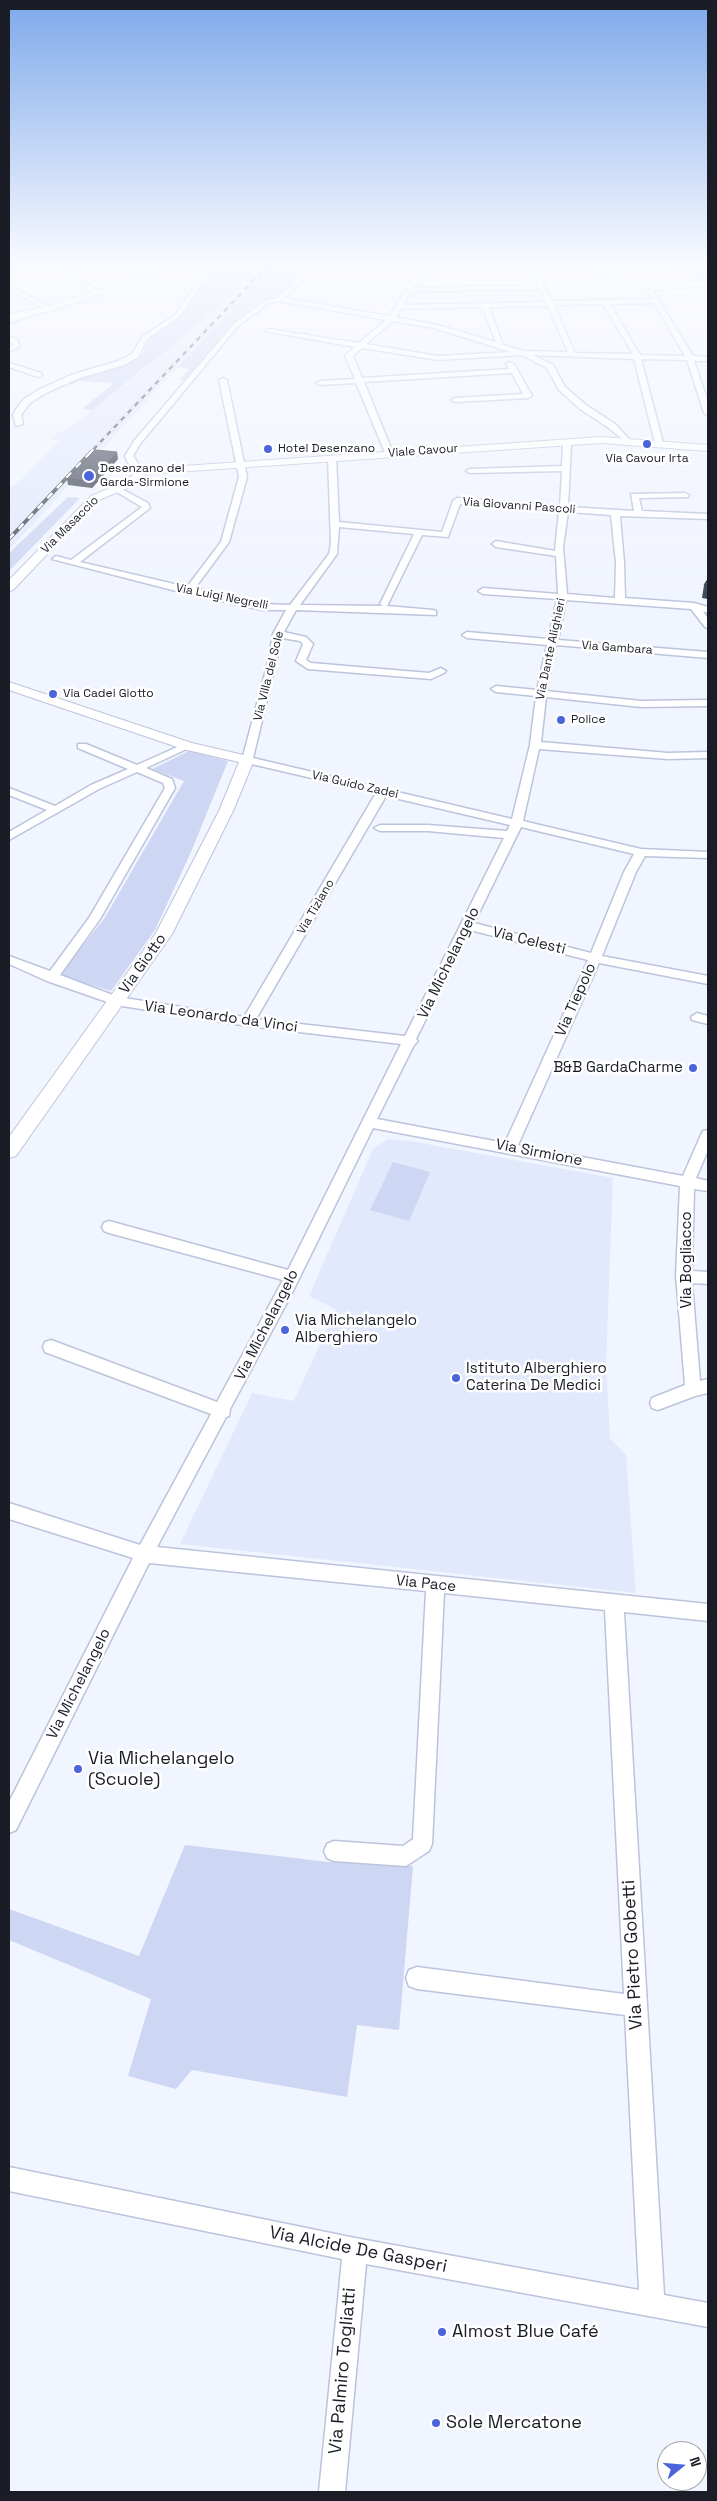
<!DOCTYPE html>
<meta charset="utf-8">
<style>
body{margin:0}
#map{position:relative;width:717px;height:2501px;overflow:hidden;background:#f1f5ff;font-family:"Space Grotesk",sans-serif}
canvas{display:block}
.frame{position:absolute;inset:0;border:10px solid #1a1d26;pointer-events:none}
.north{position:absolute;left:657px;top:2441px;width:50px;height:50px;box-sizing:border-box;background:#fff;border:1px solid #a3a5a8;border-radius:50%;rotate:73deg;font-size:14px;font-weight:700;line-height:20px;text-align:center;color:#1a1d26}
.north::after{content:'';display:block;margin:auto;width:18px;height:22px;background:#4b64d9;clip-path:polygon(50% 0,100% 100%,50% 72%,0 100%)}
</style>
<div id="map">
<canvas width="717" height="2501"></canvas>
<div class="frame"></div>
<div class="north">N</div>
</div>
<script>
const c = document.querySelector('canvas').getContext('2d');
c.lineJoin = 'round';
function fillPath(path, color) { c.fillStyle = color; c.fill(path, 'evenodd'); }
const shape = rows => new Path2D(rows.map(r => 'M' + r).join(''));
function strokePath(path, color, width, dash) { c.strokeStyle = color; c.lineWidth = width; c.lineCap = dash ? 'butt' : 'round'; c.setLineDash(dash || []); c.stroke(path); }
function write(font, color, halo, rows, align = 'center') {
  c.font = font + ' "Space Grotesk",sans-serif'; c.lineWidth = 5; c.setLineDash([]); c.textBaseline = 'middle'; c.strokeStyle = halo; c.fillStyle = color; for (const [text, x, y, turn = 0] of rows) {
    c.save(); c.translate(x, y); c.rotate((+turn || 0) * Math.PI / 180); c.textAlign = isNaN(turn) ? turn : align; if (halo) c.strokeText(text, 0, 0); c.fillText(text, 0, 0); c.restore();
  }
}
fillPath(shape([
 [262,263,275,263,9,550,9,488,18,483,59,441,50,439,57,433,70,428,172,347,216,308],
 [388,1139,410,1141,613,1178,606,1364,610,1438,626,1455,636,1593,180,1544,252,1393,294,1401,336,1309,309,1296,373,1149]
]), '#e2e9fc');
fillPath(shape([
 [224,263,262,263,216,308,172,347,141,370,93,410,82,409,114,383,80,381,51,392,47,392,79,377,102,373,125,364,142,355,150,338,163,327,180,318,212,272],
 [275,263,294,265,305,272,275,298,265,301,233,325,184,380,179,380,189,369,178,367],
 [671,263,695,263,708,267,708,278,700,279,692,273],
 [68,497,80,498,9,571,9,553],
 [189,751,228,761,191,852,155,930,111,991,59,975,104,919,184,781,152,769],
 [393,1162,430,1172,409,1221,370,1210],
 [185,1845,328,1862,413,1866,399,2030,357,2025,347,2097,192,2070,176,2089,128,2076,151,1999,9,1940,9,1909,139,1956]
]), '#cdd6f2');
const street = shape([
 [55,263,61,263,100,293,95,294,55,263],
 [211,263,217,263,179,317,147,339,138,357,124,365,77,379,46,393,30,403,21,415,23,424,16,426,13,415,16,409,24,399,40,389,71,375,118,361,132,354,142,337,175,315,211,263],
 [416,263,422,263,424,271,414,288,539,285,530,265,535,264,552,301,652,299,645,287,650,286,693,356,708,357,708,361,694,361,708,402,708,415,704,413,687,360,641,359,663,443,659,445,655,443,634,359,533,355,553,365,565,387,586,405,615,424,631,441,627,443,609,428,580,409,559,390,547,368,522,355,438,360,362,348,353,356,362,378,509,369,506,364,510,362,514,364,532,396,528,398,455,402,451,400,455,398,523,394,512,373,364,382,393,453,386,455,356,383,320,385,316,383,320,381,355,379,345,356,355,347,265,331,268,329,359,343,386,320,279,301,269,303,238,326,140,444,133,456,145,473,144,475,138,475,127,461,125,456,134,441,234,324,265,301,277,298,307,268,311,268,311,272,284,298,389,316,418,271,416,263],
 [540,289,546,302,403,305,411,292,540,289],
 [654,303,685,356,640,355,610,304,654,303],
 [603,304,633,354,575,353,554,305,603,304],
 [548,306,568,352,524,351,503,345,489,307,548,306],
 [482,307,496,342,437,325,396,317,401,309,482,307],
 [393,321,434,328,511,352,438,356,366,344,393,321],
 [701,263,708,263,708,266,702,264,701,263],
 [9,284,50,308,51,309,46,310,9,289,9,284],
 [37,311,42,312,9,323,9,319,37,311],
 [9,336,17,340,20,346,9,352,9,347,13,345,9,341,9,336],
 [9,363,41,373,42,375,38,377,9,367,9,363],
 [223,378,227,380,247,477,229,542,195,588,263,604,290,605,329,554,331,544,328,458,332,456,336,458,339,522,442,532,453,501,457,498,560,506,562,471,470,473,466,471,470,469,562,466,563,443,567,441,571,443,568,507,634,511,631,494,685,493,689,495,688,497,639,498,642,511,708,514,708,519,620,516,624,563,625,598,694,603,708,607,708,613,703,611,708,619,708,628,705,627,691,609,566,600,558,640,708,652,708,658,556,645,546,691,641,701,708,700,708,706,641,707,546,697,541,742,668,753,708,752,708,758,668,759,539,749,523,821,641,849,708,852,708,858,645,856,636,872,602,956,708,976,708,984,599,963,518,1145,683,1176,701,1135,703,1131,708,1130,708,1150,696,1178,708,1181,708,1191,694,1189,692,1271,708,1272,708,1284,692,1283,700,1381,708,1379,708,1393,695,1396,658,1410,652,1408,650,1403,652,1398,685,1385,676,1276,680,1186,373,1128,291,1295,230,1409,229,1416,226,1417,157,1547,708,1604,708,1621,624,1612,664,2295,708,2303,708,2327,366,2264,345,2492,319,2492,342,2259,9,2191,9,2167,355,2238,639,2290,625,2015,417,1989,409,1986,406,1978,409,1970,417,1967,624,1994,605,1610,444,1593,432,1844,429,1851,406,1866,334,1861,327,1858,324,1851,327,1844,334,1841,403,1846,413,1839,426,1591,149,1563,16,1830,9,1833,9,1802,133,1558,9,1519,9,1503,140,1545,211,1414,45,1352,43,1347,45,1342,51,1340,217,1402,283,1280,109,1233,104,1231,102,1227,104,1223,109,1221,288,1270,401,1044,248,1026,116,1005,47,981,9,964,9,956,50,971,89,918,165,788,163,783,137,772,99,789,9,840,9,832,47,810,9,795,9,788,55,806,91,785,128,769,78,748,78,744,86,744,137,765,184,744,188,743,193,746,146,768,172,779,175,788,100,919,60,975,118,997,244,1017,376,793,243,762,242,760,268,662,273,634,286,610,263,610,188,594,52,559,56,556,71,560,142,507,115,491,115,487,118,487,148,503,150,508,80,562,187,587,221,542,239,477,219,380,223,378],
 [460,504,559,511,555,551,496,541,492,544,496,547,556,556,558,594,483,588,478,591,483,594,557,599,548,639,467,632,462,635,467,638,547,645,537,690,496,686,491,689,496,692,536,696,530,745,512,819,253,758,282,638,300,641,303,644,296,661,308,669,431,679,444,673,446,671,441,668,429,673,311,663,306,660,313,644,306,637,284,632,296,610,436,615,436,611,433,610,387,606,422,535,448,537,460,504],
 [568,512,611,515,616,563,615,598,567,594,563,547,568,512],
 [339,527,414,534,380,604,383,606,300,605,337,554,339,527],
 [386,796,510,825,507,831,428,825,380,825,374,828,380,831,428,831,504,838,405,1036,256,1019,386,796],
 [521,827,634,854,624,872,591,953,474,923,521,827],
 [470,930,588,960,505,1143,377,1119,414,1045,418,1041,416,1039,470,930],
 [697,1013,708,1016,708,1024,692,1020,691,1017,697,1013]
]);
const secondary = shape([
 [189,263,204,263,172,271,51,311,9,320,9,314,46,307,167,267,189,263],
 [302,263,421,268,543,263,578,268,631,283,657,284,708,280,708,286,657,290,631,289,577,273,542,268,421,274,321,268,309,272,299,268,298,266,302,263],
 [601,437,708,445,708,451,601,443,146,474,132,486,99,500,13,590,9,591,9,580,91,496,124,482,140,469,601,437],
 [9,682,192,743,252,757,254,760,233,811,172,934,16,1156,9,1158,9,1137,156,933,219,811,239,762,183,749,9,690,9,682]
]);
strokePath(street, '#bcc4dc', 3);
strokePath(secondary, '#bcc4dc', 2);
fillPath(street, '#fff');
fillPath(secondary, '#fff');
const railFar1 = shape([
 [90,453,270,263]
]);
const rail = shape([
 [9,539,91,452]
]);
strokePath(railFar1, '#474b54', 2.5);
strokePath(rail, '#474b54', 4);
strokePath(railFar1, '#fff', 2, [5]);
strokePath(rail, '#fff', 2.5, [7]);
fillPath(shape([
 [118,459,92,488,68,485,67,479],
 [708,579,708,599,702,598,704,585]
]), '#3a4051');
fillPath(shape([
 [117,452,118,459,92,488,91,481]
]), '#303442');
const building = shape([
 [95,450,117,452,91,481,67,479,95,450],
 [708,579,708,585,704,585,708,579]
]);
fillPath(building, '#444a5e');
strokePath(building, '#303442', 1);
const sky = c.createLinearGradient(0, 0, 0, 613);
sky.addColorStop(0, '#7ea9ea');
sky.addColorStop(0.43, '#f9faff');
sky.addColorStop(1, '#f9faff00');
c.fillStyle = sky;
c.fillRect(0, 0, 717, 613);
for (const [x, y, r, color] of [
 [647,444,5,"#4b64d9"],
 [268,449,5,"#4b64d9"],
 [89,476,6,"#4b64d9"],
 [53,694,5,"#4b64d9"],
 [561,720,5,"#4b64d9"],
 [693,1068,5,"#4b64d9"],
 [285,1330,5,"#4b64d9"],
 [456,1378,5,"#4b64d9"],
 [78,1769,5,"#4b64d9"],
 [442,2332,5,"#4b64d9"],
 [436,2423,5,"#4b64d9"]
]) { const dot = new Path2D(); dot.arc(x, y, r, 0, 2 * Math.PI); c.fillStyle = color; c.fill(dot); strokePath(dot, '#fff', 2); }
write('12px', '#1a1d26', '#fff', [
 ["Hotel Desenzano",278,449],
 ["Via Cavour Irta",647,459,"center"],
 ["Desenzano del",100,469],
 ["Garda-Sirmione",100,483],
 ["Via Cadei Giotto",63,694],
 ["Police",571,720]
], 'left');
write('12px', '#1a1d26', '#fff', [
 ["Viale Cavour",423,451,-4],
 ["Via Giovanni Pascoli",519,506,4],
 ["Via Masaccio",70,525,-45],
 ["Via Luigi Negrelli",222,597,11],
 ["Via Gambara",617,648,4],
 ["Via Dante Alighieri",551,649,-78],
 ["Via Villa del Sole",269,676,-76],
 ["Via Guido Zadei",355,785,13],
 ["Via Tiziano",316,907,-60]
]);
write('15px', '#1a1d26', '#fff', [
 ["Via Celesti",529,941,14],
 ["Via Michelangelo",449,963,-64],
 ["Via Giotto",143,964,-55],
 ["Via Tiepolo",576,1000,-66],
 ["Via Leonardo da Vinci",221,1017,8],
 ["Via Sirmione",539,1153,11],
 ["Via Bogliacco",687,1260,-90],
 ["Via Michelangelo",267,1325,-63],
 ["Via Pace",426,1584,6],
 ["Via Michelangelo",79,1684,-63]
]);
write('15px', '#1a1d26', '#fff', [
 ["B&B GardaCharme",683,1068,"right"],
 ["Via Michelangelo",295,1321],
 ["Alberghiero",295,1338],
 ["Istituto Alberghiero",466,1369],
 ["Caterina De Medici",466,1386]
], 'left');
write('18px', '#1a1d26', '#fff', [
 ["Via Michelangelo",88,1759],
 ["(Scuole)",88,1780],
 ["Almost Blue Café",452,2332],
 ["Sole Mercatone",446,2423]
], 'left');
write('18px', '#1a1d26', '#fff', [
 ["Via Pietro Gobetti",633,1955,-93],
 ["Via Alcide De Gasperi",358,2250,11],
 ["Via Palmiro Togliatti",343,2371,-85]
]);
</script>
